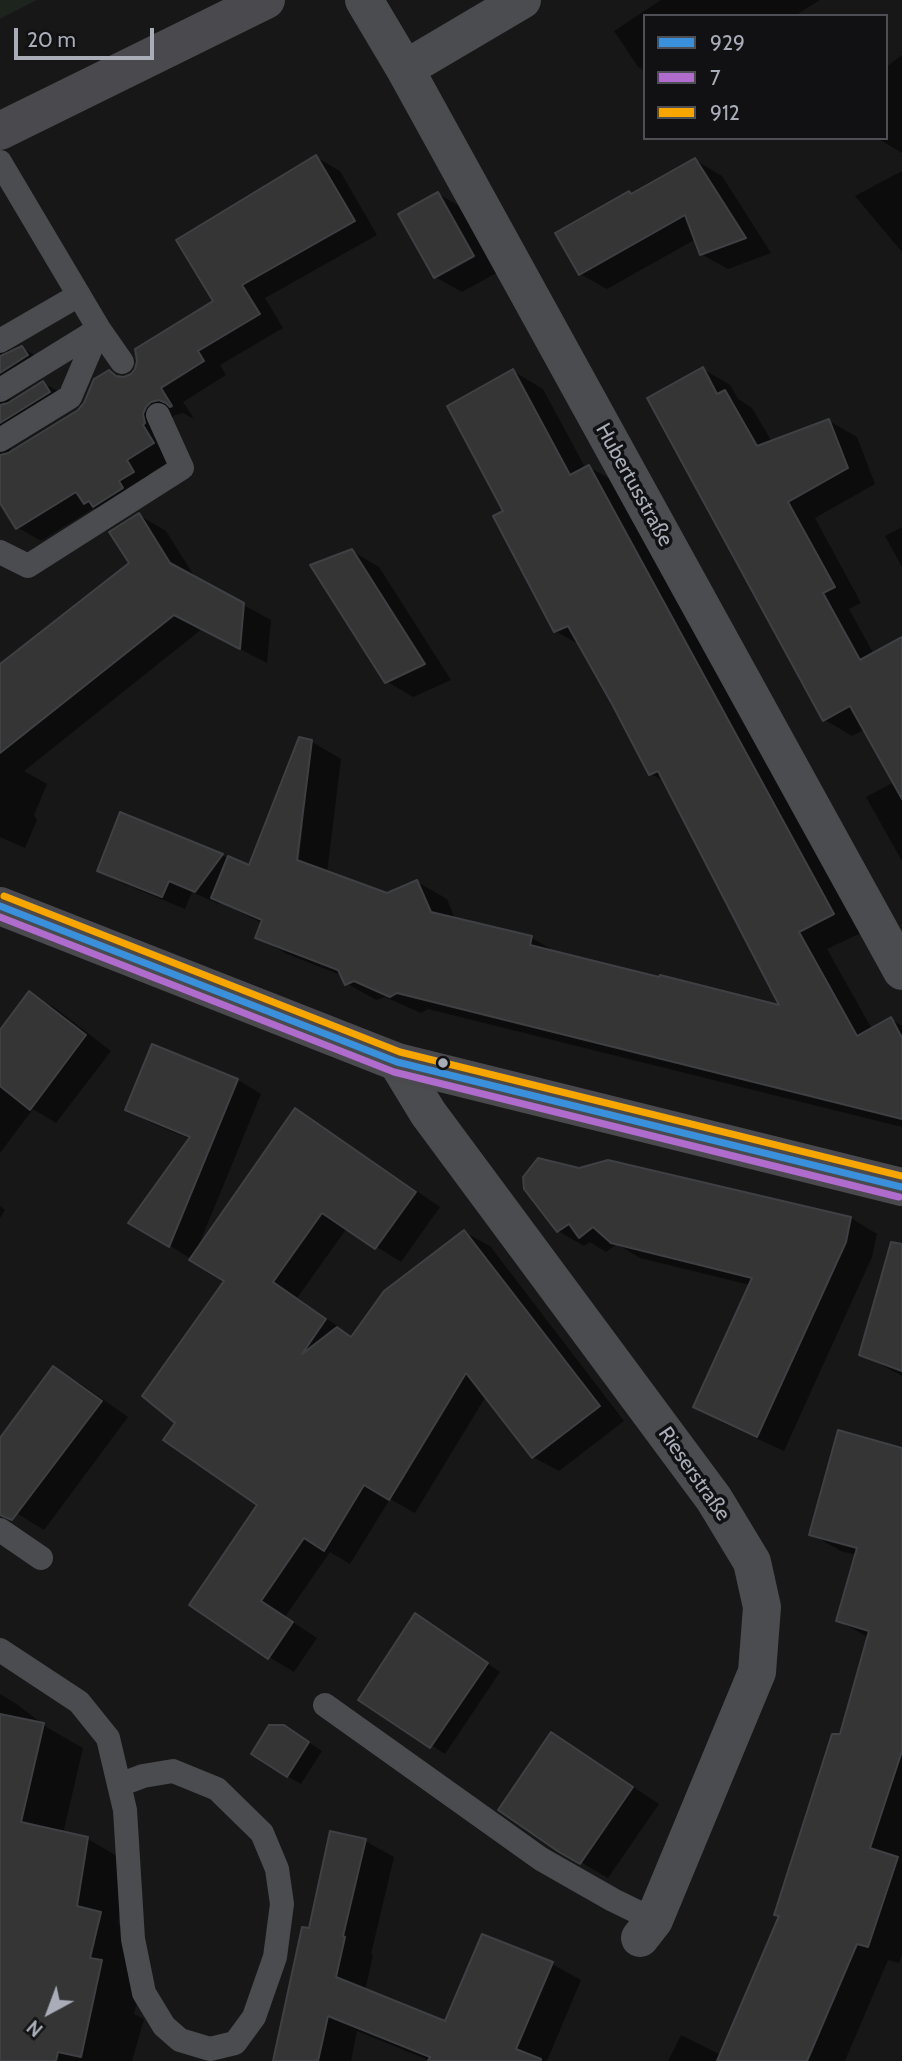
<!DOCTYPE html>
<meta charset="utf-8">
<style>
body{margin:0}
#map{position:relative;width:902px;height:2061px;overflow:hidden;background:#171717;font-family:Cabin,sans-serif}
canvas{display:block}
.legend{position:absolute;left:643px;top:14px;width:245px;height:126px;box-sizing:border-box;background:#111113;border:2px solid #4d4f55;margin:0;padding:9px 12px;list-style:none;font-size:21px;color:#a8adb8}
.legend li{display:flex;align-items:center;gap:14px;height:35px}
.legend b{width:35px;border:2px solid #4d4f55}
.north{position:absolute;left:14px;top:1977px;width:70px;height:70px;-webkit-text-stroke:5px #111113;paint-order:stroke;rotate:221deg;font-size:19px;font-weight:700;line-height:28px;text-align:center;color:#a8adb8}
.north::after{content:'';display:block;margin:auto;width:24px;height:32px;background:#a8adb8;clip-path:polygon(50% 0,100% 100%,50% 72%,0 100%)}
.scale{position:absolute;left:14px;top:28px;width:140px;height:32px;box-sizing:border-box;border:4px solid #a8adb8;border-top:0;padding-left:9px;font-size:21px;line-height:24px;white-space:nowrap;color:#a8adb8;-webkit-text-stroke:5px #111113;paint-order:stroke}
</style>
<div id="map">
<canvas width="902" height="2061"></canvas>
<ul class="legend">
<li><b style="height:9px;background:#3a90db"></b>929</li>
<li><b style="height:9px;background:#b06ccc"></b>7</li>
<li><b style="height:9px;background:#f7a600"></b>912</li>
</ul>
<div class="north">N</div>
<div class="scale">20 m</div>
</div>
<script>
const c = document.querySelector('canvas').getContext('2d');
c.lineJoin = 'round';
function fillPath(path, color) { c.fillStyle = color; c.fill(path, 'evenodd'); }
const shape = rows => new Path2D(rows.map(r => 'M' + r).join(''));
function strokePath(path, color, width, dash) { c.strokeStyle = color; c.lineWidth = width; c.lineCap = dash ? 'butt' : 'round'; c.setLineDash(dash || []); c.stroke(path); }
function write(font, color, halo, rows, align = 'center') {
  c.font = font + ' Cabin,sans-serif'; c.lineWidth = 7; c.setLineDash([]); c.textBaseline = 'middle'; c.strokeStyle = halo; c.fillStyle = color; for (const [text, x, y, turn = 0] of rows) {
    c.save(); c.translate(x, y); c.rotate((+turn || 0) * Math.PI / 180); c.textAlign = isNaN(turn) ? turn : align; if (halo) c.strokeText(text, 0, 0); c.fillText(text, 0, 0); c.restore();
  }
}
fillPath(shape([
 [0,0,37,0,0,19]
]), '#1d241e');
fillPath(shape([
 [661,0,820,0,799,13,800,16,645,16,645,71,638,67,614,31],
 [902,55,902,153,877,138,886,138,886,67],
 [316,157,340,171,377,235,265,298,283,328,220,365,226,375,183,402,194,419,183,413,175,415,169,420,177,457,149,474,157,486,109,516,94,508,41,541,17,527,0,500,0,336,10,348,8,355,22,348,45,361,11,396,8,405,43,383,67,396,11,446,9,454,79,411,109,372,120,378,132,375,216,301],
 [695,160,722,176,771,253,728,269,701,254,696,239,607,289,580,274,632,195],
 [902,171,902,252,855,196],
 [438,194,465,209,500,271,462,292,435,277],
 [703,369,730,385,738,399,752,408,772,442,829,421,857,437,875,484,815,518,861,603,849,609,877,660,902,678,902,861,866,797,894,782,865,729,852,736,825,720],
 [513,371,543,389,586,469,589,467,619,484,863,932,827,949,872,1029,891,1019,902,1026,902,1127,428,1009,421,1013,385,997,376,1000,346,983,343,976,287,954,257,937,262,923,220,902,219,904,192,892,185,909,122,883,99,870,121,814,250,867,312,742,341,759,327,873,387,895,417,882,447,899,455,919,532,938,561,955,782,1008,667,783,651,774,582,646,555,631,505,512],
 [303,824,298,869,294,869,299,828],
 [139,515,166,531,196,579,271,620,267,663,202,629,24,771,47,784,34,815,37,820,25,848,0,837,0,666,131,563],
 [902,527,902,567,885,536],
 [352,551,379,567,451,680,413,697,386,681],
 [30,994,55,1008,111,1051,56,1123,33,1109,0,1153,0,1033],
 [153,1046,238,1080,261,1094,198,1247,295,1110,320,1125,440,1207,401,1262,347,1228,297,1298,353,1337,464,1232,490,1246,624,1421,559,1471,533,1457,486,1396,415,1513,390,1499,350,1564,330,1552,285,1617,317,1638,294,1672,269,1657,191,1605,259,1504,178,1422,226,1280,131,1222,190,1139,151,1123,128,1110],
 [608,1162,851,1218,877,1234,872,1257,784,1451,721,1422,695,1407,750,1285,640,1258,617,1244,606,1252,590,1242,584,1246,558,1231,580,1170],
 [0,1206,5,1210,0,1218],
 [902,1266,902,1376,861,1354],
 [54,1368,81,1384,128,1417,44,1530,0,1503,0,1441],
 [902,1450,902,1954,899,1963,888,1960,845,2061,668,2061,681,2035,721,2055,781,1917,841,1736,869,1638,838,1620,856,1555,841,1551,811,1534],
 [429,1623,500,1672,445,1754,361,1699],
 [0,1694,18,1705,48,1728,83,1748,63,1834,88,1839,127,1862,118,1924,140,1937,141,1985,134,2014,144,2019,132,2061,0,2061],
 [551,1734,578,1750,659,1804,608,1878,560,1850],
 [298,1735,322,1751,301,1784,287,1776],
 [365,1841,394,1857,371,1954,373,1955,365,1991,446,2023,552,1964,581,1980,547,2061,431,2061,357,2031,351,2061,274,2061,310,1930]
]), '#0007');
const building = shape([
 [316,155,355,221,242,285,260,314,198,351,204,361,161,388,172,406,170,407,166,403,159,400,151,402,146,407,143,414,145,423,143,425,154,443,127,460,134,472,119,481,123,488,93,507,89,501,84,504,76,492,16,529,0,503,0,455,8,453,78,410,84,403,94,379,109,370,116,376,124,377,131,374,135,369,137,361,135,349,213,301,176,240,316,155],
 [695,158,746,238,700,255,685,215,579,275,555,233,629,191,631,194,695,158],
 [438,192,474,256,434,278,398,214,438,192],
 [22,346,28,355,0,373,0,356,22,346],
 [703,367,717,394,725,390,757,446,829,419,848,468,788,502,835,587,823,593,860,660,902,637,902,799,850,706,823,721,647,398,703,367],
 [513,369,570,475,589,465,834,914,799,932,857,1036,891,1017,902,1038,902,1119,397,993,390,997,354,981,345,985,338,970,255,938,262,920,211,898,228,856,249,865,299,737,312,740,297,860,387,893,417,880,431,912,532,936,530,945,659,977,660,975,779,1005,658,771,649,775,612,704,568,626,554,632,493,516,503,511,447,406,513,369],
 [43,381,50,392,0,423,0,405,8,403,43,381],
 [139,513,170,563,244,603,240,649,174,615,0,753,0,664,129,563,109,532,139,513],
 [352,549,425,664,385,683,310,565,352,549],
 [120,812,223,854,195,892,169,881,162,897,97,871,120,812],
 [29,991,86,1035,30,1110,0,1086,0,1030,29,991],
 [152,1044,238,1079,169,1247,128,1223,190,1137,125,1110,152,1044],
 [295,1108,416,1192,375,1249,322,1213,273,1282,326,1319,302,1354,337,1327,351,1337,384,1291,464,1230,600,1406,532,1458,466,1373,389,1500,364,1485,324,1551,304,1538,261,1601,293,1622,268,1659,189,1605,257,1505,163,1440,175,1423,142,1396,224,1281,189,1260,295,1108],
 [538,1158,579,1168,608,1160,851,1217,846,1242,757,1437,693,1407,752,1278,611,1243,593,1227,579,1238,569,1224,557,1232,524,1189,523,1177,538,1158],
 [891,1242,902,1244,902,1371,859,1355,891,1242],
 [53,1366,102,1401,12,1520,0,1515,0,1438,53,1366],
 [838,1430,902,1448,902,1751,870,1848,898,1857,868,1947,857,1944,807,2061,717,2061,779,1916,774,1915,832,1734,840,1734,869,1631,836,1621,857,1548,809,1535,838,1430],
 [415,1613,488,1663,430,1748,358,1700,415,1613],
 [0,1714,44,1723,21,1822,88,1837,77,1906,101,1912,90,1958,102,1960,81,2057,58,2052,56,2061,0,2061,0,1714],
 [269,1725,284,1725,309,1742,287,1777,251,1754,269,1725],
 [551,1732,633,1787,580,1864,559,1852,498,1810,551,1732],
 [330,1831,366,1839,343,1936,345,1937,336,1977,445,2021,482,1934,553,1962,516,2049,541,2059,541,2061,428,2061,430,2057,328,2016,318,2061,273,2061,302,1927,309,1928,330,1831]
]);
fillPath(building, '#353536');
strokePath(building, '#3f4043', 2);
strokePath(shape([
 [0,162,99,329,122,362],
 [0,341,79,295],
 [0,390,99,329],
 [0,440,70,397,99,329],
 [0,552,28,566,182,468,158,415],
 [0,1530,41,1558],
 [0,1650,79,1702,108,1738,125,1810,133,1939,144,1993,164,2026,180,2040,210,2049,235,2043,254,2017,275,1957,282,1904,277,1869,262,1833,217,1789,173,1771,143,1776,119,1785],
 [325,1705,541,1859,613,1900,654,1920]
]), '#4b4c50', 24);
strokePath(shape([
 [364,0,405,69,902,971],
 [405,69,522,0],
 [397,1062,428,1113,714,1499,752,1562,762,1607,757,1672,654,1920,640,1938]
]), '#4b4c50', 38);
strokePath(shape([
 [0,131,266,0],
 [0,906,397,1062,902,1187]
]), '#4a4a4e', 38);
strokePath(shape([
 [0,906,397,1062,902,1187]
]), '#3a90db', 7);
strokePath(shape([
 [0,917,394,1072,899,1197]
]), '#b06ccc', 7);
strokePath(shape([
 [4,896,400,1052,902,1176]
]), '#f7a600', 7);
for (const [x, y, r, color] of [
 [443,1063,6,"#a8adb8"]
]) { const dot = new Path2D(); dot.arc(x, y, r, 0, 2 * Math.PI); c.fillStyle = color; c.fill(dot); strokePath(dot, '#111113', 2.5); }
write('21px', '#a8adb8', '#111113', [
 ["Hubertusstraße",634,485,61],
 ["Rieserstraße",694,1474,55]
]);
</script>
